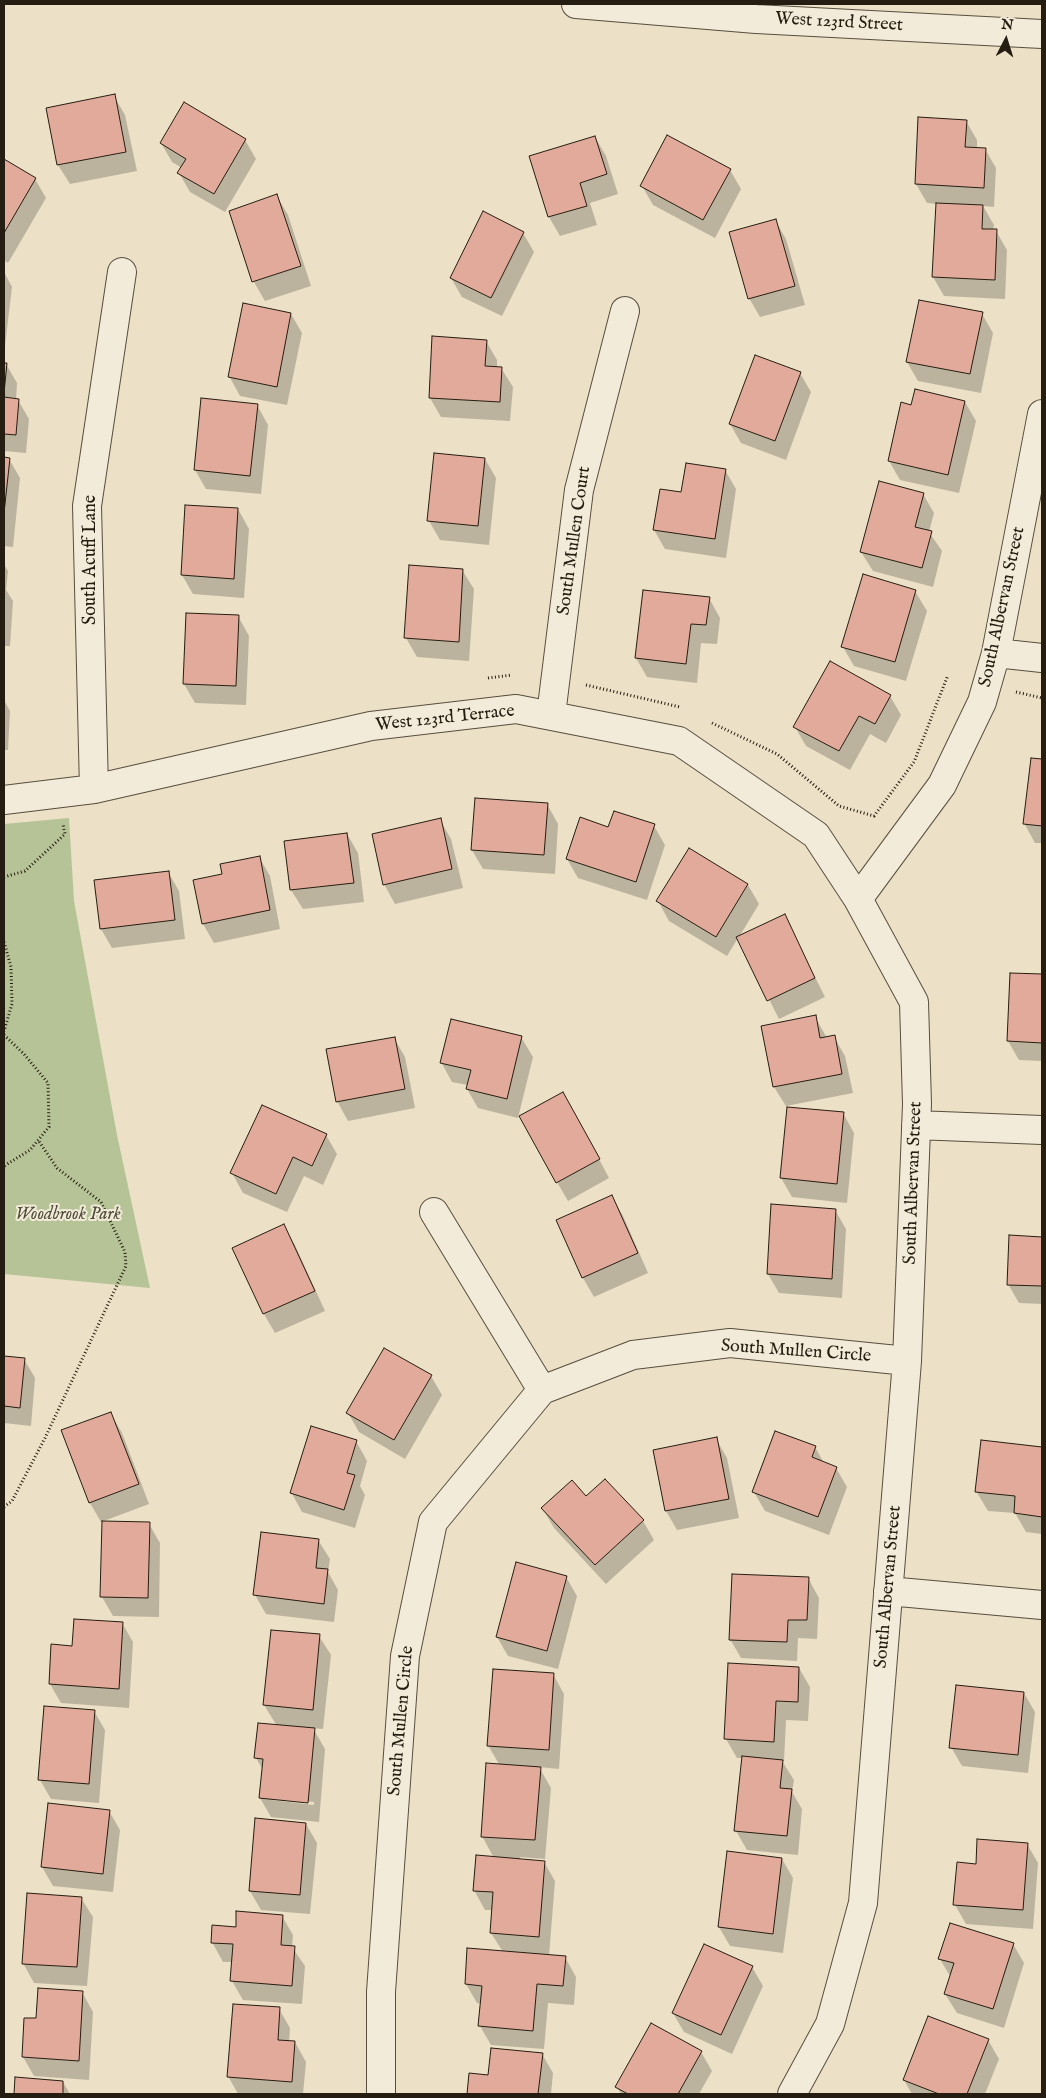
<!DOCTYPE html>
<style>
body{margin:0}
#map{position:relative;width:1046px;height:2098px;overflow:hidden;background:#ece0c6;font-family:"IM FELL English",serif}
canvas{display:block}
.frame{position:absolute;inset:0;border:5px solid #251d11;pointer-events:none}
.north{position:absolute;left:981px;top:15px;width:50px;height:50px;-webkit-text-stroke:4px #f3ebda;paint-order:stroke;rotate:5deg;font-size:14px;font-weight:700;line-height:20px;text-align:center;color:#251d11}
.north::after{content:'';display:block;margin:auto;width:18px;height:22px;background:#251d11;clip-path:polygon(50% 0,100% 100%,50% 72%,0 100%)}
</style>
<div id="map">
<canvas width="1046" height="2098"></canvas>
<div class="frame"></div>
<div class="north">N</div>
</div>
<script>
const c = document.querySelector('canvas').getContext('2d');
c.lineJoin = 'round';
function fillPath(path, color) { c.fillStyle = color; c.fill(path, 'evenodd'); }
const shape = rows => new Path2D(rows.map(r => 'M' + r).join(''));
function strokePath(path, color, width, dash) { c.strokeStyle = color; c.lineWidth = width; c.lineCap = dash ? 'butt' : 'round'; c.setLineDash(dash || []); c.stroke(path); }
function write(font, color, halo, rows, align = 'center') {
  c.font = font + ' "IM FELL English",serif'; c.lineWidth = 4; c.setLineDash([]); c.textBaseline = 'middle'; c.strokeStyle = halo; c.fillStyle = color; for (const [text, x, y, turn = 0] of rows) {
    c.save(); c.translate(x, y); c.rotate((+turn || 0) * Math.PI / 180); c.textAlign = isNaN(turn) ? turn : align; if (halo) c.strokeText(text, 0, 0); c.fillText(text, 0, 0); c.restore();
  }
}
fillPath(shape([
 [69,818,74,901,117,1135,150,1288,4,1274,4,824]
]), '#b6c397');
fillPath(shape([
 [114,96,125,115,137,171,70,184,58,165,47,109],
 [966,121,977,140,977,148,985,149,996,168,994,207,983,206,994,225,993,231,996,231,1007,250,1005,299,944,296,933,277,937,204,927,203,916,184],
 [595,137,606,156,618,194,590,203,597,225,560,236,549,217,530,157],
 [245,140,256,159,225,212,190,192,179,173,182,168,172,162,161,143],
 [4,160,35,179,46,198,8,263,4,260],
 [730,170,741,189,715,238,653,205,642,186],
 [277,196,288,215,311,286,265,301,254,282,230,211],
 [775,220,786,239,805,305,760,317,749,298],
 [523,233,534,252,502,316,462,297,451,278],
 [4,272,12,287,4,354],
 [291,314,302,333,287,405,240,396,229,376],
 [982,314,993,333,981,393,918,381,907,362],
 [486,341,497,360,497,368,501,368,513,387,510,421,441,417,430,398],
 [4,364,6,364,17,383,16,400,18,400,29,419,26,453,4,451],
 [800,373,811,392,786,460,741,443,730,424],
 [965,402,976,421,959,493,900,480,889,461,912,407],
 [257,405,268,425,261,494,206,489,195,470],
 [4,458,9,459,20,478,13,547,4,546],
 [485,459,496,478,489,545,440,540,429,521],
 [725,470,736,489,726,558,665,549,654,530,682,494],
 [923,494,934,513,929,532,942,551,933,587,873,571,861,552],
 [187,506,238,509,249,529,244,598,193,594,182,575],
 [4,564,8,571,6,590,13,601,10,646,4,646],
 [462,570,474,589,469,661,417,657,406,638],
 [915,591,927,611,906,681,854,666,843,647],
 [709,598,720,618,717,644,701,643,697,683,647,677,636,658],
 [238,616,249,636,246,705,195,703,184,684],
 [890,696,901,715,886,743,870,734,850,770,806,746,795,727],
 [4,700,10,711,8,750,4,750],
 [1032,759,1042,760,1042,843,1035,843,1024,823],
 [476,800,547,804,558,824,555,874,483,869,472,850],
 [440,820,451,839,463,888,395,904,384,884],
 [654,826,665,845,647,900,578,878,567,859,609,828],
 [347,834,358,853,364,902,303,909,291,890,285,842],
 [259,857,270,876,280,929,214,943,203,924,223,875],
 [168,872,179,891,185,939,112,948,101,929,95,881],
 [748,885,759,904,739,937,784,915,825,997,779,1019,738,938,727,956,669,921,658,901],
 [1012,974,1042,976,1042,1061,1019,1060,1008,1041],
 [815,1017,827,1038,834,1037,845,1056,853,1093,786,1106,774,1087,762,1027],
 [521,1037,533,1057,518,1118,478,1108,467,1089,468,1085,452,1082,441,1062],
 [394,1038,405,1057,415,1108,348,1121,337,1101],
 [574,1112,609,1178,568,1201,557,1182],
 [843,1113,854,1133,847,1203,792,1197,781,1178],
 [326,1135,337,1154,323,1185,304,1176,287,1212,243,1193,232,1173],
 [612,1197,623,1216,648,1273,594,1297,583,1278,558,1221],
 [835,1210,846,1229,842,1298,779,1293,768,1274],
 [284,1226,295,1245,325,1311,275,1333,264,1314,234,1248],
 [1010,1237,1042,1238,1042,1304,1019,1303,1008,1284],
 [4,1357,24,1359,35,1378,31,1426,4,1423],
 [431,1376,442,1395,405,1459,359,1432,348,1413],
 [111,1414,122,1433,149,1504,101,1522,90,1503,63,1431],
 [716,1439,727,1458,739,1518,677,1530,666,1511],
 [356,1441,367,1461,360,1486,365,1495,355,1528,302,1512,291,1492],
 [982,1442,1042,1448,1042,1534,1026,1532,1015,1513,988,1511,976,1491],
 [815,1447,824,1463,836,1468,847,1487,829,1535,765,1511,754,1492],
 [586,1497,643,1521,654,1540,606,1584,554,1528,543,1509],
 [149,1524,160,1543,159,1617,113,1616,102,1597],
 [318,1540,330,1559,328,1572,338,1590,334,1622,266,1614,255,1595],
 [566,1577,577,1596,558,1669,508,1656,497,1637],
 [808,1578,819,1598,817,1639,798,1638,797,1661,741,1658,730,1639],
 [122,1623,133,1642,129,1708,61,1703,50,1684,73,1647],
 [319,1636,331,1655,323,1729,313,1728,325,1749,319,1822,271,1817,260,1798,263,1770,256,1758,277,1726,264,1705],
 [271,1798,314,1802,314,1805,271,1800],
 [799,1668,810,1687,808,1721,786,1720,784,1761,782,1761,794,1780,792,1792,802,1809,798,1855,747,1850,736,1831,743,1758,737,1758,726,1739],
 [553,1674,564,1694,559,1769,539,1767,551,1788,545,1859,520,1857,520,1860,544,1862,555,1881,549,1956,565,1957,576,1977,574,2005,548,2003,544,2049,491,2045,480,2026,482,2004,477,2003,466,1984,503,1952,491,1933,493,1910,485,1910,474,1890,494,1858,482,1836,500,1766,488,1745],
 [1024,1693,1035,1712,1028,1773,962,1766,951,1747],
 [94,1711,105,1730,99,1803,51,1799,40,1780],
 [109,1811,120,1830,113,1892,53,1886,42,1867],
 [306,1824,317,1843,310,1914,261,1910,250,1891],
 [1027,1844,1038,1863,1033,1929,966,1924,955,1905,977,1865],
 [728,1852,782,1859,793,1878,783,1953,730,1946,719,1927],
 [81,1898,93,1917,87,1986,34,1983,23,1963],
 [282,1916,293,1935,292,1947,305,1966,302,2004,243,2000,232,1981,233,1962,223,1962,212,1942,237,1928],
 [1013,1944,1024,1963,1004,2028,957,2013,945,1994,951,1978,940,1959],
 [752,1967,763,1986,732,2054,684,2032,673,2013],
 [82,1992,93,2012,89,2080,34,2076,23,2057,37,2020],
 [279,2009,290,2028,289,2042,295,2042,306,2062,303,2094,238,2094,228,2076],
 [652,2025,701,2052,712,2071,699,2094,621,2094,617,2087],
 [988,2040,999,2059,985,2094,912,2094,904,2080],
 [542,2054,553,2073,551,2094,468,2094,470,2075,489,2076],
 [16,2078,63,2082,70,2094,15,2094]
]), '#0003');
const building = shape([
 [115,94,126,152,57,165,46,108,115,94],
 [184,102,246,139,214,194,177,173,186,159,160,143,184,102],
 [918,117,967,120,965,147,986,148,984,188,915,184,918,117],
 [667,135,731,169,703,220,640,186,667,135],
 [595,136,607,174,580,183,587,206,548,217,529,156,595,136],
 [4,159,36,178,4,233,4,159],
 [277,194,301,266,252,282,229,211,277,194],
 [936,203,983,205,982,229,997,229,995,280,932,277,936,203],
 [483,211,524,232,491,298,450,278,483,211],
 [776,219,795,286,748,299,729,232,776,219],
 [919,300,983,312,970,374,906,362,919,300],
 [243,303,291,313,277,387,228,377,243,303],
 [432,336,487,340,485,366,502,367,500,402,429,398,432,336],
 [755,355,801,372,775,441,729,424,755,355],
 [4,363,7,363,4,393,4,363],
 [915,389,965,401,948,475,888,461,901,402,911,405,915,389],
 [4,397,19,399,16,435,4,434,4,397],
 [201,398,258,404,250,476,194,470,201,398],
 [434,453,485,458,478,526,427,521,434,453],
 [4,457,10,458,4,513,4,457],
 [686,463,726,469,715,539,653,530,660,489,681,492,686,463],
 [879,481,924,493,915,527,932,531,922,568,860,552,879,481],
 [185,505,238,508,234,579,181,575,185,505],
 [409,565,463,569,459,642,404,638,409,565],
 [863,574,916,590,895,662,841,647,863,574],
 [643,590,710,597,706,625,691,624,686,664,635,658,643,590],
 [186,613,239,615,236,686,183,684,186,613],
 [830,661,891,695,875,724,859,716,839,751,793,727,830,661],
 [1031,758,1042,759,1042,826,1023,824,1031,758],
 [475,798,548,803,544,855,471,850,475,798],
 [614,811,655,824,636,882,566,859,580,817,608,827,614,811],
 [441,818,452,869,383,885,372,834,441,818],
 [347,833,354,883,290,890,284,841,347,833],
 [689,848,748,884,716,937,656,901,689,848],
 [260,856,270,910,202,924,193,880,222,874,220,864,260,856],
 [169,871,175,920,100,929,94,880,169,871],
 [785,914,815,978,767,1001,736,937,785,914],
 [1010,973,1042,974,1042,1043,1007,1041,1010,973],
 [816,1015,820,1038,835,1035,842,1074,773,1087,761,1026,816,1015],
 [451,1019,522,1036,507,1099,466,1089,471,1070,440,1063,451,1019],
 [395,1037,405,1089,336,1102,326,1049,395,1037],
 [563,1092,600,1159,556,1183,519,1116,563,1092],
 [262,1105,327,1134,312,1166,293,1157,276,1194,230,1173,262,1105],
 [787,1107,844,1112,837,1184,780,1178,787,1107],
 [612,1195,638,1253,582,1278,556,1220,612,1195],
 [771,1204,836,1209,832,1279,767,1274,771,1204],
 [284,1224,315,1291,263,1314,232,1248,284,1224],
 [1009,1235,1042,1237,1042,1286,1007,1285,1009,1235],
 [384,1348,432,1375,394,1440,346,1413,384,1348],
 [4,1356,25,1358,20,1408,4,1406,4,1356],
 [111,1412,139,1484,89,1503,61,1430,111,1412],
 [311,1426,357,1440,347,1473,355,1475,344,1510,290,1493,311,1426],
 [775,1431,816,1446,812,1457,837,1467,818,1517,752,1492,775,1431],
 [717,1437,729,1499,665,1511,653,1450,717,1437],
 [981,1440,1042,1447,1042,1517,1014,1513,1015,1496,975,1492,981,1440],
 [605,1479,644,1520,595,1565,541,1508,572,1480,586,1496,605,1479],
 [102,1521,150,1522,148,1598,100,1597,102,1521],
 [261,1532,319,1539,316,1568,328,1569,324,1604,253,1595,261,1532],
 [516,1562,567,1576,547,1651,496,1637,516,1562],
 [732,1574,809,1577,807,1620,788,1620,787,1642,729,1640,732,1574],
 [74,1619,123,1622,119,1689,49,1684,51,1644,72,1646,74,1619],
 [271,1630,320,1634,313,1710,263,1705,271,1630],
 [728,1663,799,1667,798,1702,776,1701,774,1742,724,1739,728,1663],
 [493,1669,554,1673,549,1750,487,1746,493,1669],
 [956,1685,1024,1692,1018,1755,949,1748,956,1685],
 [44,1706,95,1710,89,1784,38,1780,44,1706],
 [258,1723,315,1728,308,1803,259,1798,263,1759,254,1758,258,1723],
 [742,1756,783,1760,780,1788,792,1789,787,1836,734,1831,742,1756],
 [486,1763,541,1767,535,1840,481,1837,486,1763],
 [48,1803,110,1810,103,1874,41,1867,48,1803],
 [255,1818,306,1823,300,1895,249,1891,255,1818],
 [977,1839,1028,1843,1023,1910,953,1905,957,1862,976,1864,977,1839],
 [727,1851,782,1858,773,1934,718,1927,727,1851],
 [476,1855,545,1861,539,1937,490,1933,493,1892,473,1891,476,1855],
 [27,1893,82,1897,77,1967,22,1964,27,1893],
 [236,1911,283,1915,281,1945,295,1946,292,1986,230,1981,233,1944,211,1943,212,1925,236,1927,236,1911],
 [950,1923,1014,1943,993,2009,944,1994,954,1963,938,1959,950,1923],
 [704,1944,753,1966,721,2035,672,2013,704,1944],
 [467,1948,566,1956,563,1986,537,1984,533,2031,478,2026,482,1986,465,1984,467,1948],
 [38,1988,83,1991,79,2061,22,2057,24,2018,36,2018,38,1988],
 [233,2004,280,2007,278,2040,295,2041,292,2082,227,2077,233,2004],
 [928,2016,989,2039,967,2094,939,2094,903,2080,928,2016],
 [651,2023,702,2051,678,2094,628,2094,615,2087,651,2023],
 [491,2048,543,2053,538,2094,467,2094,469,2073,488,2075,491,2048],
 [15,2077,63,2081,63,2094,14,2094,15,2077]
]);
fillPath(building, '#e2aa9a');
strokePath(building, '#251d11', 1);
const minor = shape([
 [996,653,1042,658],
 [551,715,579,490,625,311],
 [94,789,87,506,122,272],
 [4,800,94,789,371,726,516,709,679,741,816,835,858,899,914,1002,917,1104,907,1361,863,1903,830,2024,792,2094],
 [858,899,942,785,982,702,996,653,1042,414],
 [916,1125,1042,1130],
 [434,1212,542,1390],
 [888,1591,1042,1605],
 [381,2094,381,1992,405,1656,433,1522,542,1390,633,1355,730,1343,907,1361]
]);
const tertiary = shape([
 [576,4,756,19,1042,34]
]);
strokePath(minor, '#574e3e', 30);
strokePath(tertiary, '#574e3e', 30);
strokePath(shape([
 [488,678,512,675],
 [586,685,680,707],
 [1016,692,1042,698],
 [712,723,777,754,839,806,874,816,914,762,948,675],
 [4,877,25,871,65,834,63,824],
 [4,942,11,967,12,1004,4,1031],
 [4,1035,24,1054,48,1083,49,1127,30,1150,4,1166],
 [4,1507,12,1501,45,1438,126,1266,125,1252,101,1202,57,1168,38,1140]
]), '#251d11', 3, [1, 2.5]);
strokePath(minor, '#f3ebda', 28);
strokePath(tertiary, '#f3ebda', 28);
write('18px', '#251d11', '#f3ebda', [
 ["West 123rd Street",839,23,3],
 ["South Mullen Court",575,541,-82],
 ["South Acuff Lane",91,560,-90],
 ["South Albervan Street",1003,607,-78],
 ["West 123rd Terrace",445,719,-6],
 ["South Albervan Street",914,1183,-88],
 ["South Mullen Circle",796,1352,4],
 ["South Albervan Street",889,1587,-85],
 ["South Mullen Circle",402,1721,-85]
]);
write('italic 18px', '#504f39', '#f3ebda', [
 ["Woodbrook Park",68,1215]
]);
</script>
